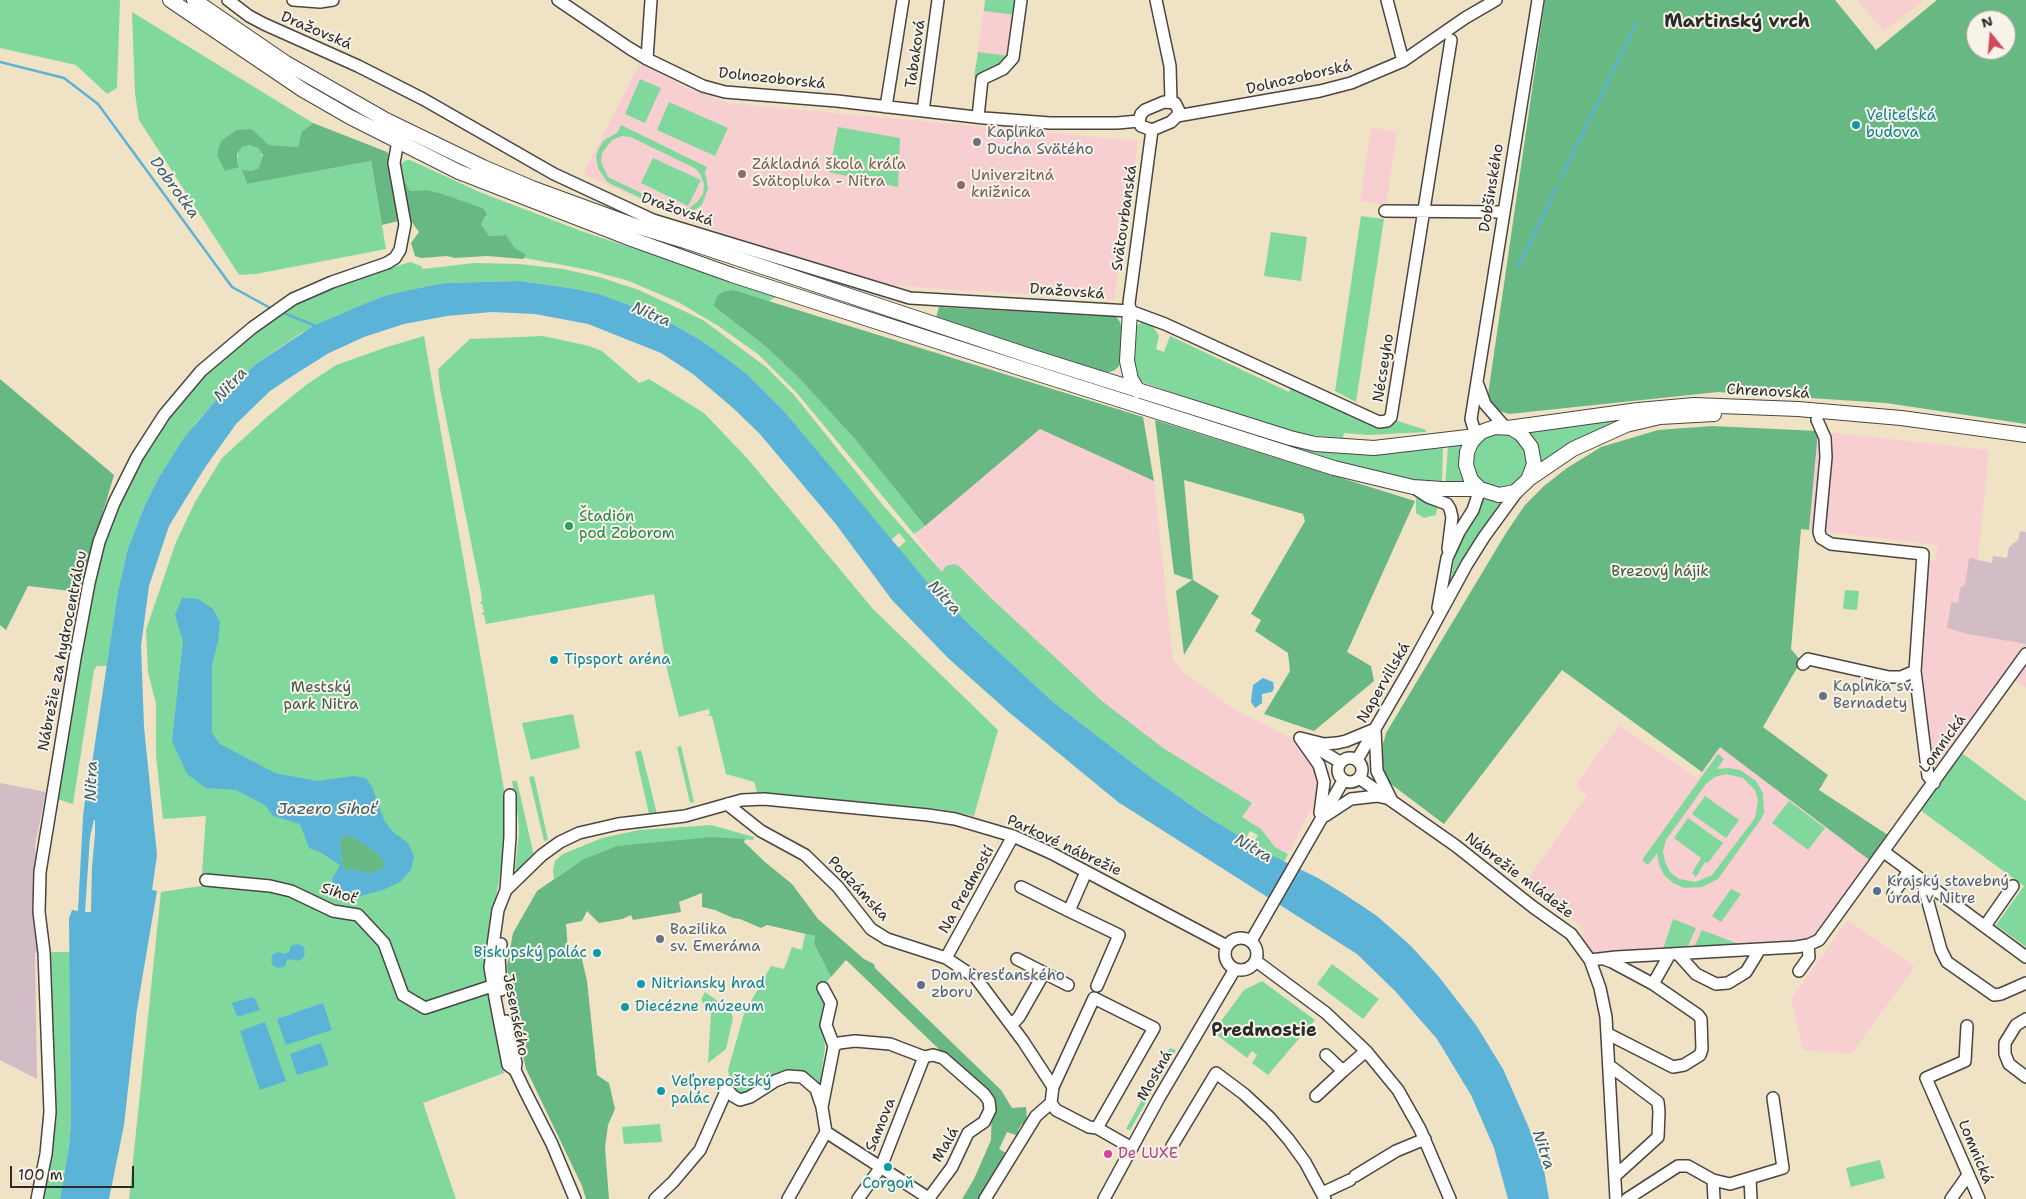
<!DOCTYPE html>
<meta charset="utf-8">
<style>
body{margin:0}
#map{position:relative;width:2026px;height:1199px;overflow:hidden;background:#f0e2c5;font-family:"Shantell Sans",sans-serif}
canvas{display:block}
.north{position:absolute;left:1966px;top:10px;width:50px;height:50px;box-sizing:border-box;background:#f7f3e8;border:1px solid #a5a39c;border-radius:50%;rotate:343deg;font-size:14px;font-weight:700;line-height:20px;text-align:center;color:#2b2b2b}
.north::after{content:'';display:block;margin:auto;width:18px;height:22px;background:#d1495b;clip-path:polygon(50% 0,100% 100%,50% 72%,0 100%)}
.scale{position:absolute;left:10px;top:1166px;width:124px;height:22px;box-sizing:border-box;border:2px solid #2b2b2b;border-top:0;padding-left:6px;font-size:15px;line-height:18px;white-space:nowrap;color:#2b2b2b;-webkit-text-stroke:4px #f7f3e8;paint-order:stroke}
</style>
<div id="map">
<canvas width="2026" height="1199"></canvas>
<div class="north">N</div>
<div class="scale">100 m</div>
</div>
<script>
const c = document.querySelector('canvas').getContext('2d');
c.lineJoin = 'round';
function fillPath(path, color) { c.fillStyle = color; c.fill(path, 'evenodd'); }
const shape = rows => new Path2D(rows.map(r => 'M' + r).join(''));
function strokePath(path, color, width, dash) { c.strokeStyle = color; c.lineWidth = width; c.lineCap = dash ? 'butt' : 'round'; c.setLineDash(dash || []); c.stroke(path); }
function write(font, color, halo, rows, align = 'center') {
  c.font = font + ' "Shantell Sans",sans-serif'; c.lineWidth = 4; c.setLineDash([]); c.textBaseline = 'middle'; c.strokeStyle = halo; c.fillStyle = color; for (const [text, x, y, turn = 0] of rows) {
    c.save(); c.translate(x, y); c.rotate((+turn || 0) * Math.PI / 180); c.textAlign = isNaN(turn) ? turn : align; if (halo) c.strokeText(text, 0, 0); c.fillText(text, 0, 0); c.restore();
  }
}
fillPath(shape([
 [985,0,1018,0,1011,56,1000,67,974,79],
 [1857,0,1923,0,1884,32],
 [640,63,685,87,728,103,1138,141,1114,300,900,286,852,276,688,221,583,174],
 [1371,127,1397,132,1386,205,1360,201],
 [1040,429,1154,481,1173,660,1183,672,1234,709,1294,739,1309,755,1321,781,1320,801,1309,812,1288,854,1275,847,1263,831,1213,798,942,572,914,534],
 [1818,431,1989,450,1978,560,1969,559,1965,584,1960,588,1958,603,1950,602,1947,628,1968,634,2026,644,2026,688,2015,680,1962,753,1939,764,1931,762,1921,685,1927,618,1926,563,1936,559,1937,545,1809,530],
 [1619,725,1697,778,1720,747,1872,862,1817,936,1811,941,1593,954,1581,937,1585,930,1525,883,1587,796,1576,785],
 [1848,920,1915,967,1851,1054,1803,1050,1791,999]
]), '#f7cfd1');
fillPath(shape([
 [2020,531,2026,532,2026,644,1967,634,1947,628,1951,602,1958,603,1960,588,1965,584,1969,558,1992,563,1993,556,2007,558,2009,547,2018,540],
 [0,783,46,792,35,845,41,952,35,953,37,1079,0,1060]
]), '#d2bdc6');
fillPath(shape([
 [0,0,120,0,117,88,107,94,76,65,0,48],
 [985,0,1018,0,1016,15,984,11],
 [132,12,313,123,301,132,298,147,269,145,252,129,221,141,237,163,238,150,246,145,254,145,261,151,263,160,259,168,251,171,243,169,247,184,371,161,386,249,256,274,239,275,139,120,135,93],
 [978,52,1010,56,1000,67,974,78],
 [640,79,661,88,645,123,625,114],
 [669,102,728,128,715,156,657,130],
 [621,125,707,167,705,172,708,188,702,205,692,212,674,214,607,182,598,168,596,157,598,150,603,141,618,132],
 [622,136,631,137,696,169,700,174,704,184,703,194,697,202,689,208,674,209,608,177,601,162,602,153,612,140],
 [838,127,900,138,898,187,829,172],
 [653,158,701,180,688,206,641,183],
 [406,160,410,160,482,193,584,232,778,296,767,302,716,308,765,346,797,376,854,438,925,526,914,534,796,392,759,355,720,327,680,303,629,281,589,270,525,258,526,256,524,253,515,248,506,235,489,236,485,231,481,223,486,217,483,208,440,193,427,190,410,191,400,176,401,164],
 [1361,216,1384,219,1356,402,1335,391],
 [1271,232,1307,237,1301,281,1264,276],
 [410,262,421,266,423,269,474,263,520,264,563,269,599,277,639,290,703,320,766,367,794,395,882,504,942,572,946,566,954,564,959,566,992,599,1102,701,1163,748,1252,803,1242,817,1261,829,1275,847,1288,854,1284,862,1252,845,1258,835,1250,831,1245,840,1205,815,1148,775,1052,701,973,628,929,584,898,548,906,541,899,533,891,540,783,410,748,375,730,361,699,339,656,315,599,294,576,289,520,281,445,283,384,296,338,315,301,333,256,364,216,400,196,423,158,479,145,505,128,548,118,591,107,666,97,666,94,670,73,804,57,799,88,606,101,552,128,481,166,419,202,375,249,336,298,301,341,284],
 [1142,322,1152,325,1159,336,1156,349,1164,352,1170,336,1289,392,1292,386,1363,421,1383,427,1390,426,1395,420,1426,430,1426,432,1367,435,1344,433,1343,438,1298,434,1244,418,1139,381,1135,377,1135,334,1137,325],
 [424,336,506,801,501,869,492,919,486,980,504,1073,423,1103,456,1199,129,1199,161,892,201,886,206,816,163,819,156,756,156,704,148,672,146,630,176,542,195,502,222,458,268,416,306,385,336,365,387,347],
 [543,336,589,346,602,351,639,383,649,379,704,413,747,458,873,609,998,730,974,816,939,809,757,792,754,782,726,774,712,716,706,716,710,715,709,709,679,717,667,669,654,594,486,624,484,615,481,614,484,612,482,604,479,603,482,601,481,592,440,388,438,369,470,339],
 [1619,418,1620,422,1541,464,1525,430],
 '1472 460a28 28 0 1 1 56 0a28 28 0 1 1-56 0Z',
 [1284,443,1336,453,1369,455,1443,448,1442,485,1363,472,1282,446],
 [1462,445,1459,470,1466,485,1445,485,1448,447],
 [1416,498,1438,504,1436,515,1424,518,1416,513],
 [1480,498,1504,499,1479,537,1452,583,1450,582,1458,541],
 [1845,590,1859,591,1857,610,1843,609],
 [573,714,580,748,531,760,522,723],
 [681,746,694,802,690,803,677,747],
 [641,750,657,814,649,814,635,752],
 [1962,753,2026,801,2026,947,1996,925,2024,886,1920,810],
 [1718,754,1724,759,1717,769,1728,768,1740,770,1756,781,1763,793,1764,813,1761,819,1718,879,1702,887,1684,888,1673,883,1664,875,1659,864,1657,853,1648,865,1642,860],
 [1726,774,1743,778,1755,790,1758,801,1755,818,1712,875,1696,882,1679,879,1670,872,1665,862,1663,851,1666,840,1706,784,1715,777],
 [534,776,548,840,544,841,529,777],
 [512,781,517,781,534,856,517,871,515,869,519,833,518,817],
 [1705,796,1739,820,1726,838,1692,814],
 [1789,801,1825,828,1808,850,1772,823],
 [1688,818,1723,843,1708,863,1705,862,1696,877,1692,873,1701,858,1674,838],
 [711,825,754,837,753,840,712,837,582,860,554,879,553,870,555,861,563,854,602,838,639,830],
 [1731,889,1741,894,1721,922,1712,916],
 [1673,919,1696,928,1687,948,1662,952],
 [1702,930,1741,945,1694,947],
 [805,934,815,936,814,944,831,977,821,988,828,1004,824,1025,825,1047,820,1084,814,1078,795,1069,774,1075,750,1091,738,1095,731,1085,728,1070,744,1014,771,966,784,969,792,947,802,950],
 [47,952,70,952,71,1123,69,1146,60,1199,40,1199,46,1165],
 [1332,964,1379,999,1363,1019,1317,984],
 [1262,981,1315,1020,1268,1075,1252,1063,1257,1055,1252,1051,1247,1058,1213,1032,1244,990],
 [705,992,730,1010,733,1018,726,1049,708,1063,711,1014,701,1000],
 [1170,1048,1176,1050,1130,1130,1126,1129],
 [660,1124,662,1142,624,1144,622,1127],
 [1880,1160,1885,1178,1851,1187,1846,1168]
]), '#80d89d');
fillPath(shape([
 [1545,0,1835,0,1876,50,1937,0,2026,0,2026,424,1886,403,1718,392,1509,414,1496,410,1490,403,1488,395],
 [1976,20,2006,20,2006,50,1976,50],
 [313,123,387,152,410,191,427,190,440,193,483,208,487,214,481,224,489,236,506,235,515,248,524,253,526,256,523,259,487,256,455,258,447,256,421,258,415,256,411,243,419,232,411,221,407,219,382,225,371,161,247,184,242,169,251,171,259,168,263,155,258,148,250,145,242,147,237,154,237,163,239,167,225,171,217,155,221,141,237,130,252,129,269,145,298,147,301,132],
 [733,290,1143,417,1154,481,1040,429,925,526,854,438,797,376,765,346,716,308,714,305,717,296,723,292],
 [939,307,1099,316,1100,312,1115,315,1120,322,1123,333,1119,366,1115,370,1110,372,1096,371,936,318],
 [0,379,114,475,79,592,28,586,6,630,0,625],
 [1155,420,1415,501,1347,652,1371,666,1374,681,1314,731,1264,714,1290,671,1288,653,1255,631,1261,620,1251,614,1305,521,1303,514,1184,480,1193,580,1219,596,1184,655,1176,591,1192,580,1174,574],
 [1712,426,1818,431,1809,530,1801,529,1791,649,1801,661,1763,727,1828,775,1819,790,1891,837,1872,862,1720,747,1702,772,1562,670,1444,824,1375,772,1386,733,1506,533,1525,505,1544,486,1567,468,1601,447,1658,430],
 [345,836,355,838,378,854,386,864,382,869,369,874,359,870,345,870,342,863,340,838],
 [712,837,745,839,744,842,765,862,792,884,818,919,864,959,874,964,875,968,1001,1090,1012,1108,1026,1107,1027,1122,1022,1124,1018,1130,1019,1136,1007,1132,999,1149,1011,1156,979,1199,962,1199,974,1179,991,1140,992,1100,846,960,831,977,814,944,815,936,767,925,761,928,740,919,733,918,715,910,702,907,702,893,679,902,681,912,633,920,631,915,622,919,599,923,587,911,582,921,566,924,568,951,580,951,587,981,597,1075,609,1083,615,1109,608,1125,605,1148,609,1199,586,1199,582,1186,526,1069,515,1023,509,988,507,966,513,933,537,891,582,860,617,846]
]), '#68b884');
fillPath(shape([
 [520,281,576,289,599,294,656,315,699,339,730,361,748,375,783,410,929,584,973,628,1052,701,1148,775,1205,815,1263,851,1318,878,1344,894,1377,916,1411,946,1439,977,1476,1025,1503,1069,1529,1128,1544,1170,1549,1199,1508,1199,1494,1148,1471,1095,1437,1039,1395,991,1357,954,1118,802,1011,714,948,658,892,600,835,523,759,433,733,408,693,374,661,353,588,324,535,314,492,312,447,316,404,324,364,337,329,353,297,373,270,391,236,424,204,469,169,526,149,586,141,646,144,727,157,855,152,890,157,891,137,1009,124,1125,109,1199,60,1199,69,1146,71,1123,69,918,72,910,78,911,83,817,89,766,92,763,118,591,128,548,145,505,158,479,184,438,216,400,256,364,301,334,315,325,364,304,384,296,410,290,445,283],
 [182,598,198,599,213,609,220,622,218,641,212,665,212,733,220,744,275,773,317,781,353,776,366,778,372,787,385,822,393,832,408,843,414,856,411,870,400,882,383,890,341,901,334,893,332,879,340,865,320,852,309,848,300,824,273,816,265,805,236,790,206,788,187,774,172,741,183,641,175,615],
 [345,836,355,838,378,854,385,864,382,869,369,874,359,870,345,870,342,863,340,838],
 [1263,678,1273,682,1274,688,1272,692,1262,694,1262,703,1255,708,1251,702,1253,685],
 [297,944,303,946,305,952,303,958,297,961,291,959,287,960,285,966,279,968,273,966,271,960,273,954,279,952,284,954,289,952,291,946],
 [252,997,255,999,260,1010,240,1016,236,1015,232,1003],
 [323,1003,332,1030,286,1045,277,1019],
 [265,1022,286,1081,260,1090,240,1031],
 [321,1043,329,1065,297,1075,290,1054]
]), '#5bb3d8');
fillPath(shape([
 [94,820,95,820,95,834,92,867,91,912,85,912,90,837]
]), '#f0e2c5');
strokePath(shape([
 [0,62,64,78,98,104,232,287,272,309],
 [1561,178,1637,22],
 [1518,267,1557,187],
 [281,312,318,327]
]), '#5bb3d8', 2.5);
const minor = shape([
 [228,0,249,16,264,24,358,66,423,99,554,174,653,220,910,298,1130,311,1165,324,1379,422,1387,421,1391,417,1451,40],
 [293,0,320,2,333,0],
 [558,0,629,48,647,59,703,86,725,92,837,101,984,118,1050,123,1117,123,1139,121],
 [1156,0,1170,66,1171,101],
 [1387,0,1403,61],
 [647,59,651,0],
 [886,107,903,0],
 [923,111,938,0],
 [1177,116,1179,111,1175,103,1164,102,1145,110,1141,114,1139,121,1141,126,1152,130,1171,122,1177,116,1320,91,1351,83,1403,61,1465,18,1496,0],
 [978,117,982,79,1003,69,1013,58,1021,0],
 [1385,211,1503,212],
 [1130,311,1129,303,1152,130],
 [1478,385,1485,404,1505,427],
 [1817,420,1825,438,1826,457,1819,532,1821,538,1831,544,1923,554,1915,671],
 [1476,436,1471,419,1538,0],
 [1413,487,1428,497,1447,504,1450,509,1452,517,1448,549],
 [1438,608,1447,558,1459,532,1473,510,1480,489],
 [1803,664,1808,659,1889,677,1901,677,1915,671,1928,776,1934,783],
 [1375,730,1377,771,1391,799],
 [1300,738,1319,765,1324,782,1320,813],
 [1300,738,1324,744,1337,743,1346,741,1375,729],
 [1308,743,1340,762],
 '1338 770a12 12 0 1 1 24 0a12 12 0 1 1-24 0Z',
 [1357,760,1412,665,1467,564,1484,537,1519,489],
 [1359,778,1456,846,1533,907,1571,934,1590,960,1600,988,1606,1017,1616,1199],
 [510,795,510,837,506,890,498,910,490,967,495,998,508,1065,515,1070,525,1091,552,1144,575,1199],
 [727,804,761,831,805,855,838,887,871,929,887,939,946,958,976,978,1023,1041,1053,1087],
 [1325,816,1351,799,1377,796,1386,798],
 [1884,852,2026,957],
 [206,880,270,886,291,891,333,911,358,915,384,943,403,995,425,1008,498,984],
 [1922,880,1941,950,1947,962,1994,995,2001,994,2026,983],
 [1021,887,1069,911,1086,872],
 [506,890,542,855,560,842,579,833,618,824,685,816,742,800,764,799,928,815,955,819,1013,836,1051,853,1227,946],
 [1893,894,1909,871],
 [1069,911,1119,935,1097,986],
 [1985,926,2013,886],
 '1225 954a16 16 0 1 1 32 0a16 16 0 1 1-32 0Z',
 [1251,941,1343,781],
 [1678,954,1696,974,1716,984,1728,983,1746,972,1757,954,1757,950],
 [946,958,1013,836],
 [1017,959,1068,985],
 [1604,959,1612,962,1653,984,1698,1015,1701,1019,1702,1049,1700,1055,1684,1065,1673,1067,1608,1034],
 [1590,960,1616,957,1796,947,1808,945,1819,940,2026,654],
 [1256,961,1326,1013,1366,1051,1398,1090,1420,1129,1450,1199],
 [1799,971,1809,957,1808,945],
 [1653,984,1670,954],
 [823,988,831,1003,826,1025,834,1046],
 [501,990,499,957,501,944],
 [2026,1019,2016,1025,2005,1043,2005,1054,2009,1064,2026,1077],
 [506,1021,516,1063,515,1070],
 [1011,1025,1019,1017,1044,973],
 [1967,1026,1965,1061,1926,1078,1979,1199],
 [1326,1055,1343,1071,1366,1051],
 [924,1057,933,1055,943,1058,984,1094,989,1101,990,1110,984,1122,968,1133,952,1167,929,1198],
 [1610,1066,1658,1102,1659,1112,1658,1137,1615,1176],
 [1316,1096,1343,1071],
 [1051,1103,1056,1110,1089,1127,1097,1128,1132,1148],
 [822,1107,834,1046,839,1043,855,1041,890,1044,924,1057],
 [826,1132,930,1199],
 [1172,1146,1216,1073,1244,1094,1270,1118,1289,1140,1305,1162,1325,1199],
 [1355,1176,1396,1151,1425,1139],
 [1750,1179,1751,1199],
 [1713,1180,1730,1184,1783,1168,1773,1098],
 [1322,1193,1350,1180],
 [37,1199,46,1154,50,1112,44,952,39,912,40,872,75,658,89,583,99,542,114,503,137,457,164,415,201,371,252,328,293,299,332,282,387,263,395,258,400,250,405,224,394,163,398,141],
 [655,1199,673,1182,700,1150,727,1089,733,1096,740,1100,750,1097,775,1081,788,1076,802,1077,816,1089,822,1107,826,1132],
 [788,1199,826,1132],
 [858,1199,881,1167,924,1057],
 [985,1199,1036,1116,1051,1103,1053,1087,1094,998,1154,1028,1097,1128],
 [1104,1199,1159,1098,1235,969],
 [1627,1199,1678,1166,1688,1166,1713,1180,1714,1199],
 [1951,1199,1968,1175]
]);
const major = shape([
 [170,0,303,90,350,117,459,172,634,240,732,275,1029,371,1334,468,1413,487,1442,489,1480,489,1499,495,1515,492,1528,480,1534,464,1531,447,1521,434,1511,428,1495,427,1481,432,1472,441,1467,452,1466,465,1471,480,1480,489],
 [194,0,286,63,386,120,483,167,532,188,636,226,685,241,1033,357,1290,438,1315,444,1374,448,1476,436],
 [1130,311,1127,361,1131,379,1138,391],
 [1508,428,1638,410,1694,405,1798,409,1901,418,2026,435],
 [1529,479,1573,449,1626,425,1660,417,1714,414]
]);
strokePath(minor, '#494642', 14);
strokePath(major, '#494642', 16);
strokePath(minor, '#fff', 11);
strokePath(major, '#fff', 14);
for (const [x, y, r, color] of [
 [1856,125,5,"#0f9aa8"],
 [977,142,5,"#6b7280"],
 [742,174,5,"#8d6e63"],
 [961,185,5,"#8d6e63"],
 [569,526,5,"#2e9e5b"],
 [554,660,5,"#0f9aa8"],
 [1823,696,5,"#6b7280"],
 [1877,891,5,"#5c6f8a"],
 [660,939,5,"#6b7280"],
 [597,953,5,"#0f9aa8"],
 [641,984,5,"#0f9aa8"],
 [921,985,5,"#5c6f8a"],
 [625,1007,5,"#0f9aa8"],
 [661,1091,5,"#0f9aa8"],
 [1108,1154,5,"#d1479c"],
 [888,1167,5,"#0f9aa8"]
]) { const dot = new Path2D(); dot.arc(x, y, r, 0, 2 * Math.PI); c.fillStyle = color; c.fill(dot); strokePath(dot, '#f7f3e8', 2); }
write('15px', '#2b2b2b', '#f7f3e8', [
 ["Dražovská",316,31,23],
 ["Tabaková",916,54,-82],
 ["Dolnozoborská",1299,78,-13],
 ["Dolnozoborská",772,79,6],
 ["Dobšinského",1492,188,-81],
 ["Dražovská",677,210,19],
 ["Svätourbanská",1125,218,-82],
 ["Dražovská",1067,292,4],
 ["Nécseyho",1384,368,-81],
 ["Chrenovská",1768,392,3],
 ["Nábrežie za hydrocentrálou",63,651,-79],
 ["Napervillská",1384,683,-60],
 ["Lomnická",1943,744,-54],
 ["Parkové nábrežie",1064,846,25],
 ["Nábrežie mládeže",1519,876,37],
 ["Podzámska",858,889,47],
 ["Na Predmostí",967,890,-61],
 ["Sihoť",339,894,19],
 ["Jesenského",515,1015,79],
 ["Mostná",1155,1076,-60],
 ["Samova",881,1125,-68],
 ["Malá",946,1145,-60],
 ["Lomnická",1975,1152,67]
]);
write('15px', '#0d838f', '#f7f3e8', [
 ["Veliteľská",1866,116],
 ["budova",1866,133],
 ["Tipsport aréna",564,660],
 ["Biskupský palác",587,953,"right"],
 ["Nitriansky hrad",651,984],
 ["Diecézne múzeum",635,1007],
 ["Veľprepoštský",671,1082],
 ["palác",671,1099],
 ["Corgoň",888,1184,"center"]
], 'left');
write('15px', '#5b616d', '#f7f3e8', [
 ["Kaplnka",987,133],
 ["Ducha Svätého",987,150],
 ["Kaplnka sv.",1833,687],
 ["Bernadety",1833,704],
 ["Bazilika",670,930],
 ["sv. Emeráma",670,947]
], 'left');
write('15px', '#785e54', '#f7f3e8', [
 ["Základná škola kráľa",752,165],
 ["Svätopluka - Nitra",752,182],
 ["Univerzitná",971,176],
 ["knižnica",971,193]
], 'left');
write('15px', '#27864d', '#f7f3e8', [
 ["Štadión",579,517],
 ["pod Zoborom",579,534]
], 'left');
write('15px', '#405648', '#f7f3e8', [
 ["Brezový hájik",1660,572],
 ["Mestský",321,688],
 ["park Nitra",321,705]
]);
write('15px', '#4e5e75', '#f7f3e8', [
 ["Krajský stavebný",1887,882],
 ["úrad v Nitre",1887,899],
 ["Dom kresťanského",931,976],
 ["zboru",931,993]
], 'left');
write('15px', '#b23c85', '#f7f3e8', [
 ["De LUXE",1118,1154]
], 'left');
write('italic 16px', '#3c5b68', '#f7f3e8', [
 ["Dobrotka",174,188,54],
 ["Nitra",651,315,23],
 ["Nitra",231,385,-47],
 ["Nitra",944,598,47],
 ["Nitra",92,781,-88],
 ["Jazero Sihoť",327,810],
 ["Nitra",1253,849,30],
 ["Nitra",1543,1150,71]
]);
write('bold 18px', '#2b2b2b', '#f7f3e8', [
 ["Martinský vrch",1737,22],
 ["Predmostie",1264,1031]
]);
</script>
